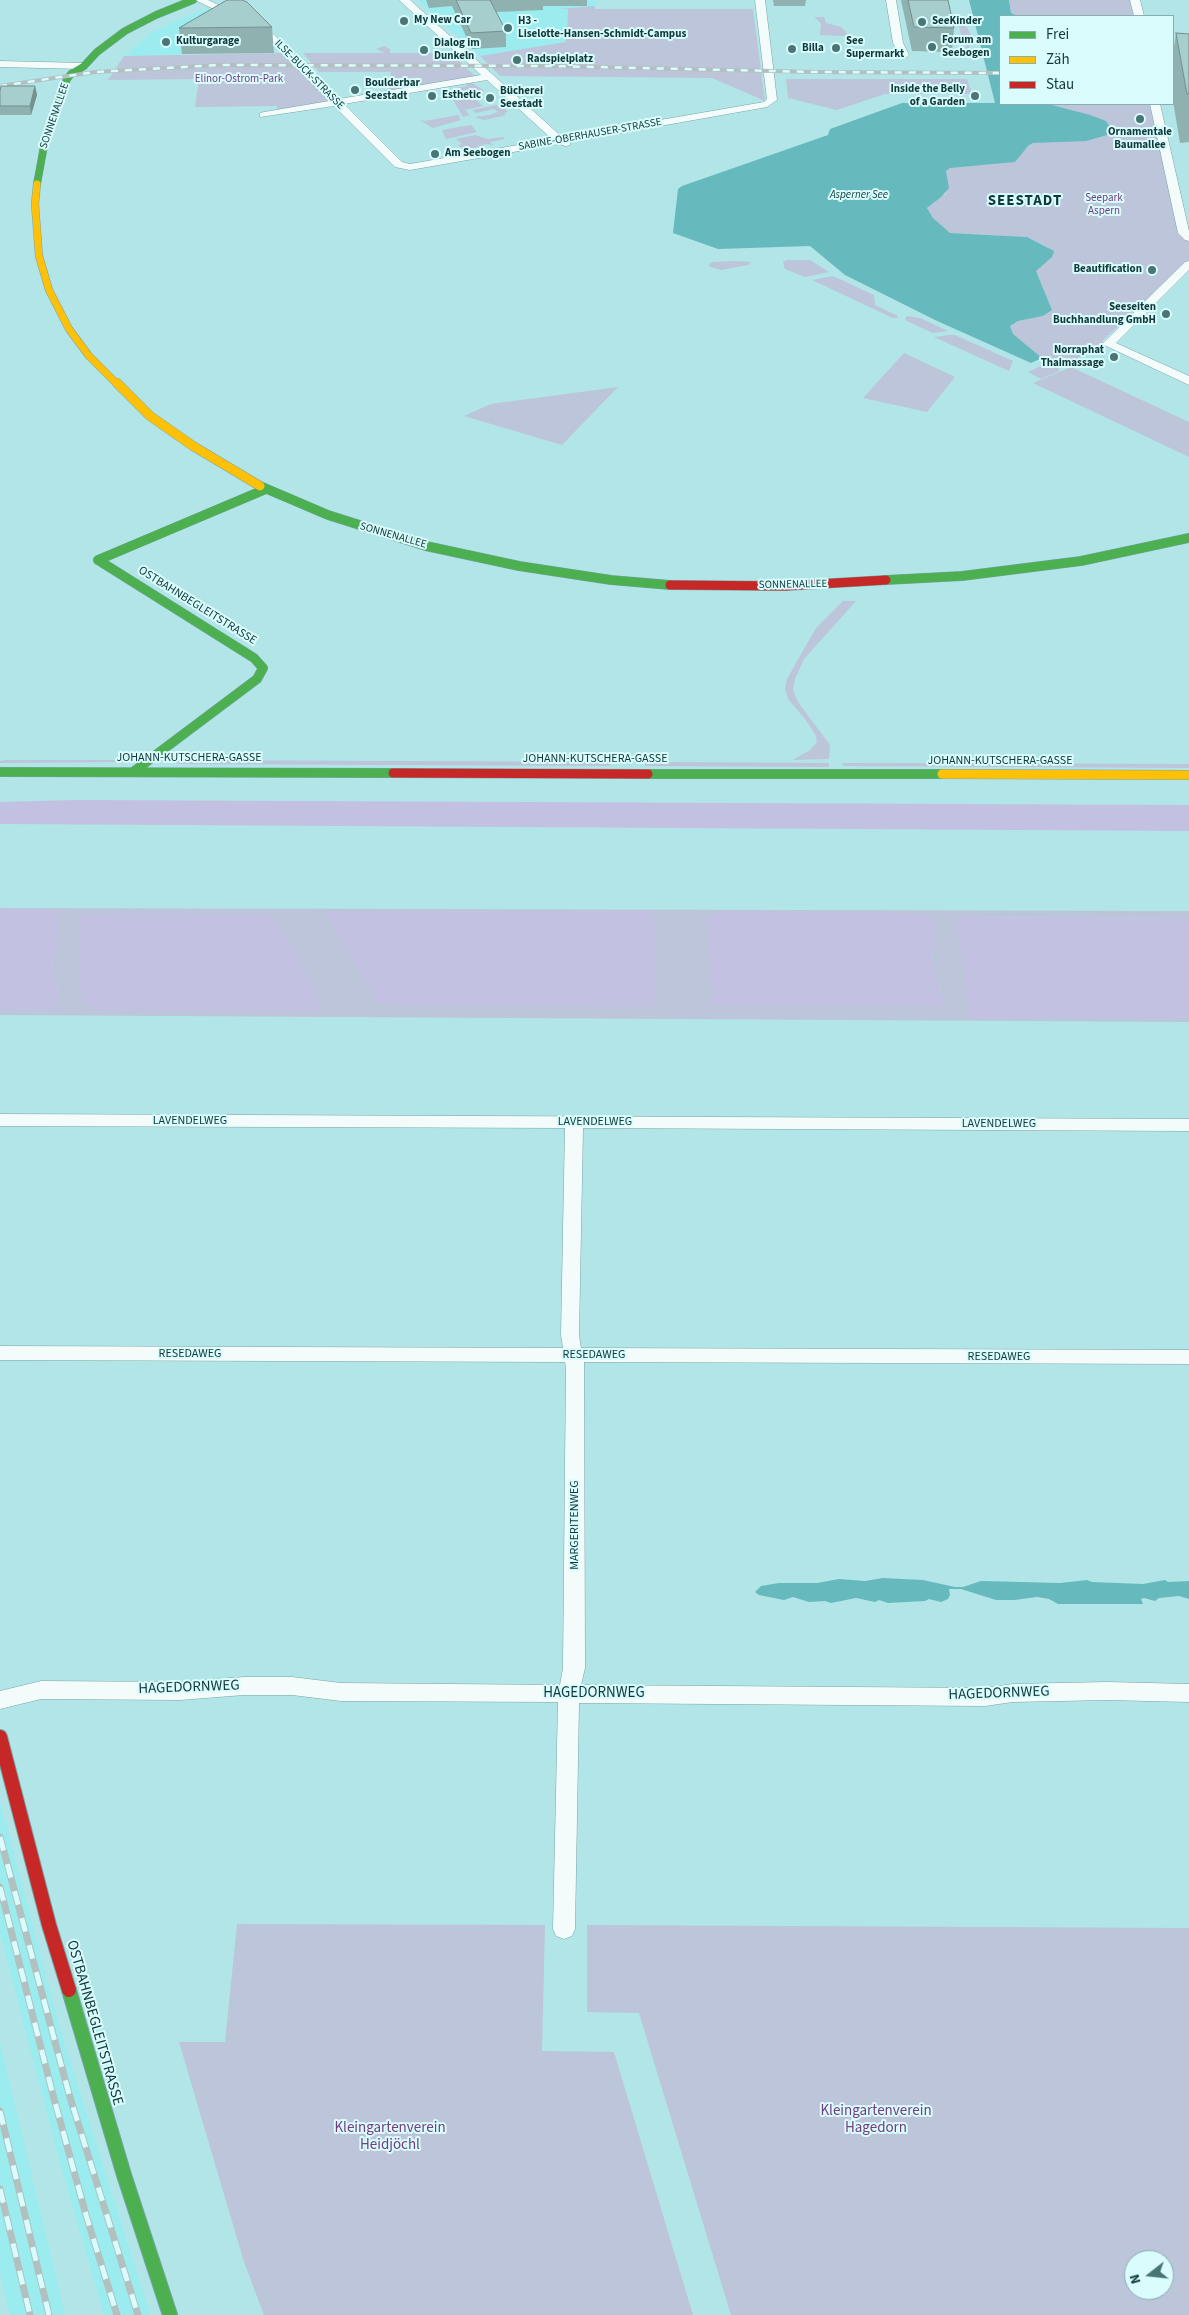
<!DOCTYPE html>
<meta charset="utf-8">
<style>
body{margin:0}
#map{position:relative;width:1189px;height:2315px;overflow:hidden;background:#b2e5e7;font-family:"Source Sans 3",sans-serif}
canvas{display:block}
.legend{position:absolute;left:999px;top:15px;width:175px;height:90px;box-sizing:border-box;background:#dafcfd;border:1px solid #89aeaf;margin:0;padding:6px 9px;list-style:none;font-size:15px;color:#10393b}
.legend li{display:flex;align-items:center;gap:10px;height:25px}
.legend b{width:25px;border:1px solid #89aeaf}
.north{position:absolute;left:1124px;top:2250px;width:50px;height:50px;box-sizing:border-box;background:#dafcfd;border:1px solid #89aeaf;border-radius:50%;rotate:254deg;font-size:14px;font-weight:700;line-height:20px;text-align:center;color:#10393b}
.north::after{content:'';display:block;margin:auto;width:18px;height:22px;background:#497577;clip-path:polygon(50% 0,100% 100%,50% 72%,0 100%)}
</style>
<div id="map">
<canvas width="1189" height="2315"></canvas>
<ul class="legend">
<li><b style="height:6px;background:#4caf50"></b>Frei</li>
<li><b style="height:6px;background:#ffc107"></b>Zäh</li>
<li><b style="height:6px;background:#c62828"></b>Stau</li>
</ul>
<div class="north">N</div>
</div>
<script>
const c = document.querySelector('canvas').getContext('2d');
c.lineJoin = 'round';
function fillPath(path, color) { c.fillStyle = color; c.fill(path, 'evenodd'); }
const shape = rows => new Path2D(rows.map(r => 'M' + r).join(''));
function strokePath(path, color, width, dash) { c.strokeStyle = color; c.lineWidth = width; c.lineCap = dash ? 'butt' : 'round'; c.setLineDash(dash || []); c.stroke(path); }
function write(font, color, halo, rows, align = 'center') {
  c.font = font + ' "Source Sans 3",sans-serif'; c.lineWidth = 4; c.setLineDash([]); c.textBaseline = 'middle'; c.strokeStyle = halo; c.fillStyle = color; for (const [text, x, y, turn = 0] of rows) {
    c.save(); c.translate(x, y); c.rotate((+turn || 0) * Math.PI / 180); c.textAlign = isNaN(turn) ? turn : align; if (halo) c.strokeText(text, 0, 0); c.fillText(text, 0, 0); c.restore();
  }
}
fillPath(shape([
 [418,0,595,0,595,9,568,9,567,38,562,39,567,39,567,42,480,56],
 [209,8,238,21,180,55,124,56,150,34,175,21],
 [0,1802,60,2029,150,2315,104,2315,60,2163,0,1933],
 [0,2043,65,2315,10,2315,0,2271]
]), '#9aecef');
fillPath(shape([
 [1009,0,1130,0,1134,16,1018,16,1011,13],
 [595,6,595,9,753,9,765,101,712,78,500,76,480,56,566,42,566,39,562,39,567,37,568,9,558,9],
 [814,17,824,17,826,23,841,27,848,34,844,36,820,35,821,23],
 [962,25,967,27,973,39,975,44,969,44,969,49,972,52,977,52,977,58,971,59,967,54,969,53,965,49,966,44,963,43,959,26],
 [384,46,390,49,390,53,451,53,476,77,388,92,391,72,319,72,303,53,385,53,376,49],
 [284,53,331,102,277,111,277,106,195,107,199,79,108,80,124,56],
 [786,79,967,79,972,94,885,94,837,110,788,98],
 [472,83,485,91,481,91,483,94,463,97,460,94,454,94,451,89,467,86,466,84],
 [473,97,483,106,465,110,470,115,463,117,453,100],
 [1048,104,1151,104,1180,235,1189,242,1189,259,1103,340,1103,347,1059,366,1059,371,1041,379,1028,372,1051,361,1042,358,1023,343,1013,340,1010,326,1018,321,1043,316,1052,310,1037,273,1028,271,1049,248,1027,237,950,233,940,226,927,210,929,205,946,193,946,171,950,168,1026,148,1033,143,1041,142,1053,106],
 [496,105,503,107,508,112,504,113,506,115,484,120,474,117,490,115,498,112,494,109,476,113,472,110],
 [458,115,461,120,433,128,419,120,425,121],
 [471,125,477,132,446,139,442,130],
 [475,135,488,139,503,137,505,139,490,142,493,145,486,144,471,149,463,149,458,145,462,144,456,139],
 [786,260,810,260,829,272,805,277,785,269,783,262],
 [735,261,751,262,748,265,721,270,708,266,712,262],
 [833,276,874,295,875,305,898,316,897,318,893,318,812,280],
 [907,316,920,318,948,331,933,333,907,321,905,319],
 [950,335,955,335,1013,361,1009,371,934,337],
 [904,353,955,377,927,412,863,398],
 [1071,367,1189,422,1189,457,1033,383],
 [618,387,562,445,464,416,491,404],
 [843,601,856,601,804,659,795,679,793,690,798,702,830,745,829,759,793,760,810,750,817,742,815,734,805,719,788,699,785,689,787,679,816,628],
 [5,760,123,760,126,762,0,763,0,761],
 [176,760,611,762,610,766,181,764,174,763],
 [646,762,829,763,829,767,645,766],
 [842,763,1189,764,1189,768,843,766],
 [0,908,1189,911,1189,919,956,917,1181,1018,1189,1015,1189,1022,0,1015,0,1009,56,1009,60,996,51,965,56,955,59,931,57,910,0,910],
 [718,911,934,948,931,957,944,1001],
 [81,1004,324,1009,95,1010],
 [237,1924,545,1925,542,2051,614,2052,693,2315,264,2315,244,2262,179,2042,225,2042],
 [587,1925,1189,1928,1189,2315,731,2315,639,2013,587,2012],
 [1134,2260,1164,2260,1164,2290,1134,2290]
]), '#bcc5d9');
fillPath(shape([
 [76,800,1189,805,1189,831,0,824,0,802],
 [0,910,58,910,59,931,56,955,51,965,60,996,57,1009,0,1009],
 [324,911,654,911,657,1006,379,1004],
 [717,911,927,913,933,920,934,948,931,957,944,1001,940,1007,723,1007,712,1004,706,920],
 [84,914,271,915,294,949,324,1010,94,1010,81,1004,79,919],
 [956,917,1189,919,1189,1015,1181,1018,969,1018]
]), '#c2c1e1');
fillPath(shape([
 [969,0,1009,0,1011,13,1018,16,1000,16,1000,104,1048,104,1090,115,1106,121,1114,133,1086,141,1033,143,1028,146,1015,162,950,168,946,171,949,188,941,197,927,208,933,218,950,233,1027,237,1054,251,1052,257,1036,271,1052,310,1043,316,1018,321,1010,326,1013,334,1042,358,1031,363,935,320,845,275,810,246,718,249,673,233,678,189,682,186,828,135,830,129,902,103,995,103],
 [883,1578,923,1580,955,1587,963,1587,981,1581,1060,1583,1087,1580,1092,1582,1143,1584,1165,1580,1168,1582,1189,1581,1189,1599,1179,1596,1159,1598,1155,1601,1144,1598,1141,1599,1143,1604,1058,1604,1049,1599,1037,1597,1014,1600,996,1600,961,1589,949,1589,950,1595,948,1599,941,1602,929,1599,925,1601,888,1603,879,1600,875,1602,856,1598,831,1603,825,1601,809,1602,793,1597,784,1600,759,1595,755,1592,761,1586,779,1583,817,1583,839,1579,865,1581]
]), '#66babd');
const street = shape([
 [195,0,208,0,267,28,339,99,481,75,399,0,410,0,562,137,764,102,767,99,755,0,765,0,777,100,767,107,570,142,570,145,566,146,559,144,410,170,395,167,334,106,260,117,260,113,264,112,329,101,261,32,195,0],
 [487,80,552,139,410,164,402,162,344,104,487,80],
 [886,0,896,0,903,43,909,55,907,57,901,57,893,43,886,0],
 [1130,0,1140,0,1144,16,1134,16,1130,0],
 [0,61,84,63,89,66,84,69,0,67,0,61],
 [1150,104,1160,104,1189,231,1189,241,1185,240,1178,233,1150,104],
 [1189,261,1189,270,1116,343,1189,376,1189,385,1102,344,1185,262,1189,261],
 [0,1114,1189,1119,1189,1131,583,1128,579,1335,581,1348,1189,1350,1189,1364,584,1362,585,1668,581,1685,985,1688,1013,1684,1107,1682,1189,1684,1189,1702,1107,1700,1013,1702,985,1706,579,1703,575,1929,572,1936,564,1939,556,1936,553,1929,558,1702,341,1701,292,1695,244,1695,180,1700,41,1699,0,1709,0,1691,41,1681,180,1682,244,1677,292,1677,341,1683,560,1685,563,1668,566,1368,565,1362,0,1360,0,1346,563,1348,561,1335,565,1128,0,1126,0,1114]
]);
const fastFar2 = shape([
 [37,184,46,135,67,79,71,74,84,66,97,52,125,31,156,15,193,0]
]);
const fastFar1 = shape([
 [260,486,328,515,426,546,519,566,611,580,670,585],
 [98,560,254,658,263,668,257,679,133,772],
 [98,560,266,489],
 [886,580,962,576,1081,561,1189,538],
 [0,772,393,773],
 [648,774,942,774]
]);
const fast = shape([
 [69,1990,124,2175,170,2315]
]);
const slowFar1 = shape([
 [37,184,35,204,39,256,49,290,69,329,89,356,118,385]
]);
const slow = shape([
 [117,383,150,416,193,446,260,486],
 [942,774,1189,775]
]);
const jamFar1 = shape([
 [670,585,785,586,886,580],
 [393,773,648,774]
]);
const jam = shape([
 [0,1737,49,1925,69,1990]
]);
strokePath(street, '#7aa4a6', 1);
strokePath(fastFar2, '#7aa4a6', 8);
strokePath(fastFar1, '#7aa4a6', 10);
strokePath(fast, '#7aa4a6', 16);
strokePath(slowFar1, '#7aa4a6', 8);
strokePath(slow, '#7aa4a6', 10);
strokePath(jamFar1, '#7aa4a6', 10);
strokePath(jam, '#7aa4a6', 16);
fillPath(street, '#f3fbfb');
strokePath(fastFar2, '#4caf50', 7);
strokePath(fastFar1, '#4caf50', 9);
strokePath(fast, '#4caf50', 14);
strokePath(slowFar1, '#ffc107', 7);
strokePath(slow, '#ffc107', 9);
strokePath(jamFar1, '#c62828', 9);
strokePath(jam, '#c62828', 14);
strokePath(shape([
 [525,64,534,66]
]), '#b2c0c0', 1);
const railFar1 = shape([
 [0,86,95,72,219,65,552,66,816,72,1000,73]
]);
const rail = shape([
 [0,1837,69,2094,138,2315],
 [0,1887,53,2095,86,2215,117,2315],
 [0,2111,49,2315],
 [0,2189,30,2315]
]);
strokePath(railFar1, '#b2c0c0', 4);
strokePath(rail, '#b2c0c0', 7);
strokePath(railFar1, '#dafcfd', 2.5, [7]);
strokePath(rail, '#dafcfd', 5, [14]);
fillPath(shape([
 [426,0,587,0,587,6,543,6,543,10,496,12,506,31,506,47,472,49,452,6,429,8],
 [773,0,806,0,805,6,774,6],
 [901,0,948,0,954,28,952,52,912,51],
 [272,27,274,53,182,54,179,28],
 [1176,33,1189,34,1189,142,1180,143,1173,101,1173,54],
 [35,86,37,95,31,115,0,115,0,91]
]), '#8fb1af');
fillPath(shape([
 [35,86,37,95,31,115,30,106]
]), '#74908f');
const building = shape([
 [227,0,242,0,247,2,272,27,179,28,227,0],
 [456,0,490,0,506,31,471,33,456,0],
 [908,0,948,0,954,28,914,27,908,0],
 [1176,33,1189,34,1189,94,1187,94,1176,33],
 [1,86,35,86,30,106,0,106,0,91,1,86]
]);
fillPath(building, '#a6cecc');
strokePath(building, '#74908f', 1);
for (const [x, y, r, color] of [
 [404,21,5,"#497577"],
 [922,22,5,"#497577"],
 [508,28,5,"#497577"],
 [166,42,5,"#497577"],
 [932,47,5,"#497577"],
 [836,48,5,"#497577"],
 [792,49,5,"#497577"],
 [424,50,5,"#497577"],
 [517,60,5,"#497577"],
 [355,90,5,"#497577"],
 [432,96,5,"#497577"],
 [975,96,5,"#497577"],
 [490,98,5,"#497577"],
 [1140,119,5,"#497577"],
 [435,154,5,"#497577"],
 [1152,270,5,"#497577"],
 [1166,314,5,"#497577"],
 [1114,357,5,"#497577"]
]) { const dot = new Path2D(); dot.arc(x, y, r, 0, 2 * Math.PI); c.fillStyle = color; c.fill(dot); strokePath(dot, '#dafcfd', 2); }
write('bold 11px', '#10393b', '#dafcfd', [
 ["My New Car",414,21],
 ["H3 -",518,22],
 ["Liselotte-Hansen-Schmidt-Campus",518,35],
 ["SeeKinder",932,22],
 ["Forum am",942,41],
 ["Seebogen",942,54],
 ["Kulturgarage",176,42],
 ["See",846,42],
 ["Supermarkt",846,55],
 ["Dialog im",434,44],
 ["Dunkeln",434,57],
 ["Billa",802,49],
 ["Radspielplatz",527,60],
 ["Boulderbar",365,84],
 ["Seestadt",365,97],
 ["Inside the Belly",965,90,"right"],
 ["of a Garden",965,103,"right"],
 ["Bücherei",500,92],
 ["Seestadt",500,105],
 ["Esthetic",442,96],
 ["Ornamentale",1140,133,"center"],
 ["Baumallee",1140,146,"center"],
 ["Am Seebogen",445,154],
 ["Beautification",1142,270,"right"],
 ["Seeseiten",1156,308,"right"],
 ["Buchhandlung GmbH",1156,321,"right"],
 ["Norraphat",1104,351,"right"],
 ["Thaimassage",1104,364,"right"]
], 'left');
write('11px', '#10393b', '#dafcfd', [
 ["ILSE-BUCK-STRASSE",309,75,45],
 ["SONNENALLEE",55,116,-71],
 ["SABINE-OBERHAUSER-STRASSE",590,135,-10],
 ["SONNENALLEE",393,536,16],
 ["SONNENALLEE",793,585,-1]
]);
write('11px', '#723d81', '#dafcfd', [
 ["Elinor-Ostrom-Park",239,80],
 ["Seepark",1104,199],
 ["Aspern",1104,212]
]);
write('italic 11px', '#103d3f', '#dafcfd', [
 ["Asperner See",859,196]
]);
write('12px', '#10393b', '#dafcfd', [
 ["OSTBAHNBEGLEITSTRASSE",197,606,32],
 ["JOHANN-KUTSCHERA-GASSE",189,758],
 ["JOHANN-KUTSCHERA-GASSE",595,759],
 ["JOHANN-KUTSCHERA-GASSE",1000,761],
 ["LAVENDELWEG",190,1121],
 ["LAVENDELWEG",595,1122],
 ["LAVENDELWEG",999,1124],
 ["RESEDAWEG",190,1354],
 ["RESEDAWEG",594,1355],
 ["RESEDAWEG",999,1357],
 ["MARGERITENWEG",575,1525,-90]
]);
c.letterSpacing = '1px';
write('bold 15px', '#10393b', '#dafcfd', [
 ["SEESTADT",1025,202]
]);
c.letterSpacing = '0px';
write('15px', '#10393b', '#dafcfd', [
 ["HAGEDORNWEG",189,1688,-2],
 ["HAGEDORNWEG",594,1694],
 ["HAGEDORNWEG",999,1694,-2],
 ["OSTBAHNBEGLEITSTRASSE",94,2023,74]
]);
write('15px', '#723d81', '#dafcfd', [
 ["Kleingartenverein",876,2112],
 ["Hagedorn",876,2129],
 ["Kleingartenverein",390,2129],
 ["Heidjöchl",390,2146]
]);
</script>
